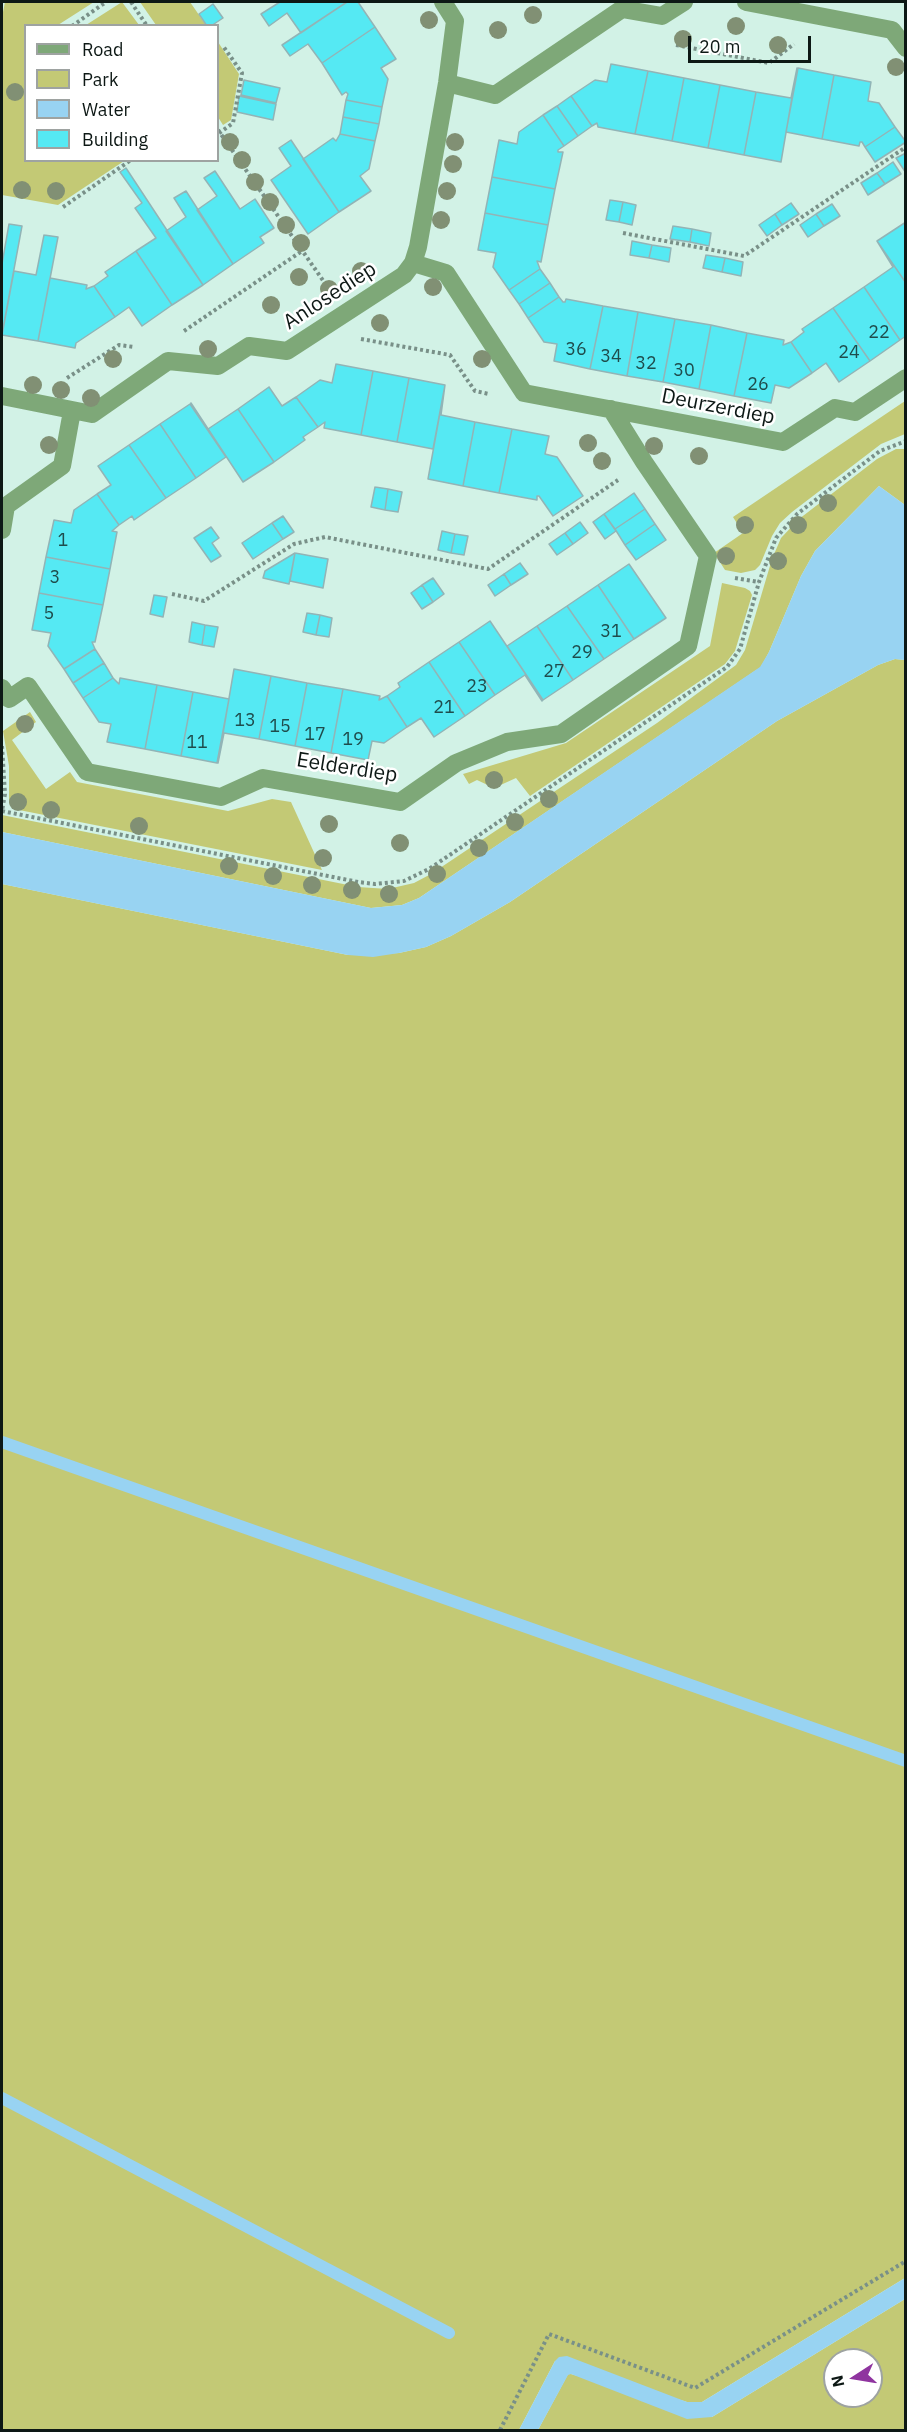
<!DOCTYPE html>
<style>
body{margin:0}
#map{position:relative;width:907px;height:2432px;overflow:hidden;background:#d2f2e6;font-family:"IBM Plex Sans",sans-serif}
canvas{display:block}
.frame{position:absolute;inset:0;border:3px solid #0d1815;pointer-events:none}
.legend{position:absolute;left:24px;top:24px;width:195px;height:138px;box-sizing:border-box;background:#fff;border:2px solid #9ea3a1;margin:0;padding:8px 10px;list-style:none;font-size:18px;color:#0d1815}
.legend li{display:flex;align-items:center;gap:12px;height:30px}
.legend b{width:30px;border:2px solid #9ea3a1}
.north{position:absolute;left:823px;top:2348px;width:60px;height:60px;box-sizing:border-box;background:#fff;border:2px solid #9ea3a1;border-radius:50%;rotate:258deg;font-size:16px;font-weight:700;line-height:24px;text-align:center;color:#0d1815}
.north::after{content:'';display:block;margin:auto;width:21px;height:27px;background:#8f349f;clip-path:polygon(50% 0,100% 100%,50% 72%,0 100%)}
.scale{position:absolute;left:688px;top:36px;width:123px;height:27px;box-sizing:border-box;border:3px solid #0d1815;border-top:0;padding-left:8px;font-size:18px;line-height:21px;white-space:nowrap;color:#0d1815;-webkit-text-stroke:4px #fff;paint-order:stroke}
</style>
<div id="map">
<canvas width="907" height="2432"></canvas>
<div class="frame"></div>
<ul class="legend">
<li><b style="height:8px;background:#7ea878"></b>Road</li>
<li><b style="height:16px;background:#c3c975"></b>Park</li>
<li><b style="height:16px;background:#98d3f2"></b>Water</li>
<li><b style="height:16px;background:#55e9f3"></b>Building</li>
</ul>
<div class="north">N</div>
<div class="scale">20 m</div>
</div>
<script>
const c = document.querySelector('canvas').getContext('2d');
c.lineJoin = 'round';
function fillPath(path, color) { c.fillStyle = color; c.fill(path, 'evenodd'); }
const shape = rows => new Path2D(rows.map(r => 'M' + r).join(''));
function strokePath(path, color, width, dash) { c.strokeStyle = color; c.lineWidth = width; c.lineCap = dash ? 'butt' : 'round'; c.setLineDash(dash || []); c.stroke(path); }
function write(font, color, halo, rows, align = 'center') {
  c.font = font + ' "IBM Plex Sans",sans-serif'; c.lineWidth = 5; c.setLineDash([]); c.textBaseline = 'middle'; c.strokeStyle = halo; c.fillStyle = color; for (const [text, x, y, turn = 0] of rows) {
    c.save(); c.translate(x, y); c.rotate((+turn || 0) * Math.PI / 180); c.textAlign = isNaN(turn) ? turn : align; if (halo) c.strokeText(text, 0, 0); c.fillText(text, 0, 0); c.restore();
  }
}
fillPath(shape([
 [5,2,94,2,58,25,26,26,26,160,124,161,58,205,2,195,2,17],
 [122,2,139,25,86,25],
 [140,2,190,2,206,25,156,25],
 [218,42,239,74,231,120,223,125,218,117],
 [905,401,905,434,881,444,792,512,780,523,772,536,760,565,755,570,741,573,725,570,714,553,743,533,733,517],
 [896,449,905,449,905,505,879,486,815,551,801,576,769,652,761,667,419,898,402,905,371,908,2,832,2,815,358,887,388,889,414,883,431,874,657,723,736,665,745,650,772,559,781,538,799,519,877,459],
 [722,583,745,588,750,591,752,595,735,651,725,664,530,796,516,778,494,788,477,780,469,784,463,774,566,743,710,646],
 [895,659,905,660,905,2278,702,2402,687,2402,555,2361,519,2430,2,2430,2,884,348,955,399,953,426,947,451,936,510,902,777,721,878,665],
 [30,712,36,722,12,740,46,789,70,772,77,782,228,811,272,799,291,802,322,870,14,809,9,803,9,766,3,731],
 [905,2299,905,2430,538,2430,568,2374,571,2374,712,2417],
 [835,2360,871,2360,871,2396,835,2396]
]), '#c3c975');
fillPath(shape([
 [879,486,905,505,905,660,895,659,878,665,777,721,510,902,451,936,426,947,399,953,373,957,348,955,2,884,2,832,371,908,402,905,419,898,760,667,769,652,801,576,815,551],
 [905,2278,905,2299,712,2417,687,2419,571,2374,568,2375,538,2430,519,2430,555,2361,559,2357,567,2356,687,2402,702,2402]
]), '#98d3f2');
strokePath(shape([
 [2,1442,906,1761],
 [2,2098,449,2333]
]), '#98d3f2', 12);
const building = shape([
 [280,2,347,2,301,33,287,13,269,26,261,14,280,2],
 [347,2,358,2,375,27,322,63,308,44,290,56,282,45,347,2],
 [213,4,223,18,211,26,207,26,199,14,213,4],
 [375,27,396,59,381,68,388,79,382,107,346,100,348,94,346,92,342,95,322,63,375,27],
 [611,64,648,71,635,134,598,127,597,123,592,126,571,96,595,80,607,82,611,64],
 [797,68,781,162,744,155,756,92,791,98,797,68],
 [798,68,834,75,822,139,786,132,798,68],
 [648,71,684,78,672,141,635,134,648,71],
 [834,75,871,82,868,101,879,103,895,127,865,147,862,142,860,142,859,146,822,139,834,75],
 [684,78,720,85,708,148,672,141,684,78],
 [244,80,280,88,276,103,241,95,244,80],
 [720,85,756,92,744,155,708,148,720,85],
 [239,96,276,104,273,120,237,112,239,96],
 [571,96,592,126,578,136,557,106,571,96],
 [346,100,382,107,379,124,343,117,346,100],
 [557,106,578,136,564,146,543,115,557,106],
 [543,115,564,146,558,150,558,152,563,152,555,189,492,177,499,140,517,144,519,132,543,115],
 [343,117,379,124,375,141,340,134,343,117],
 [895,127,906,142,875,162,865,147,895,127],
 [340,134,375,141,369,169,360,176,371,191,339,212,303,159,333,138,336,141,340,134],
 [291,140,339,212,308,234,271,180,291,166,279,148,291,140],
 [906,153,906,173,896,158,906,153],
 [893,162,901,174,885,184,877,173,893,162],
 [126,168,203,285,172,305,136,251,156,238,135,208,142,203,120,172,126,168],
 [215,171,240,209,255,199,274,228,260,237,264,243,233,264,197,210,217,196,204,178,215,171],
 [877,173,885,184,868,195,861,183,877,173],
 [492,177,555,189,548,225,485,213,492,177],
 [186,191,233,264,203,285,166,231,186,217,174,198,186,191],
 [610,200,623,202,619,222,606,220,610,200],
 [623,202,636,205,632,225,619,222,623,202],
 [791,203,799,214,782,225,775,214,791,203],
 [832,204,840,216,824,226,816,214,832,204],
 [485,213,548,225,541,262,537,261,540,269,509,290,493,267,496,253,478,250,485,213],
 [775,214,782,225,767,236,759,225,775,214],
 [816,214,824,226,808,237,800,225,816,214],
 [906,222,906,283,877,241,906,222],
 [9,224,22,226,2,334,2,264,9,224],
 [673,226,692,229,690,242,670,239,673,226],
 [692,229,711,233,709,246,690,242,692,229],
 [44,235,58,237,38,341,2,335,14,271,36,275,44,235],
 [632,241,652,245,649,258,630,255,632,241],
 [877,241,906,283,906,336,900,340,864,287,893,267,877,241],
 [652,245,671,248,669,262,649,258,652,245],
 [136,251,172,305,142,326,129,307,115,317,94,286,108,276,105,272,136,251],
 [706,255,725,258,722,272,703,268,706,255],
 [725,258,743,262,741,276,722,272,725,258],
 [540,269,550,283,519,304,509,290,540,269],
 [50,278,87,285,86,289,94,286,115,317,76,343,75,348,38,341,50,278],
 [550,283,559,297,528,318,519,304,550,283],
 [864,287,900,340,870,361,833,308,864,287],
 [559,297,563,302,565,302,566,299,603,306,590,369,554,361,557,344,544,342,528,318,559,297],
 [603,306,638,312,627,376,590,369,603,306],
 [833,308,870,361,839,382,826,363,812,373,791,342,804,332,802,329,833,308],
 [638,312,675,319,663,382,627,376,638,312],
 [675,319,711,325,699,389,663,382,675,319],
 [711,325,747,333,734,396,699,389,711,325],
 [747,333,784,340,783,345,791,342,812,373,789,388,775,385,771,403,734,396,747,333],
 [336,364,373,371,361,435,324,428,325,422,318,427,296,397,320,380,332,383,336,364],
 [373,371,409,378,397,442,361,435,373,371],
 [409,378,445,385,433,449,397,442,409,378],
 [445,385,441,415,475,422,463,486,428,479,445,385],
 [269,387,282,406,296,397,318,427,303,437,305,440,274,462,238,409,269,387],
 [191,403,208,429,238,409,274,462,243,482,191,403],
 [190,404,226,457,196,478,160,424,190,404],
 [475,422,512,429,499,493,463,486,475,422],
 [160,424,196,478,166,498,129,445,160,424],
 [512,429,549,436,545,454,557,457,583,496,553,516,539,496,537,496,537,500,499,493,512,429],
 [129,445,166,498,134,520,132,516,119,525,97,494,111,485,98,466,129,445],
 [375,487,388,489,385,510,371,507,375,487],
 [388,489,402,492,398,512,385,510,388,489],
 [634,493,645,509,615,529,604,514,634,493],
 [97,494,119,525,112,531,117,532,110,569,46,557,54,520,71,523,74,510,97,494],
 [645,509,655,524,625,545,615,529,645,509],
 [604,514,616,531,605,539,593,522,604,514],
 [283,516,294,532,283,539,272,523,283,516],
 [580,522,588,533,573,544,565,533,580,522],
 [272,523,283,539,253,559,242,543,272,523],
 [655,524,666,540,636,560,625,545,655,524],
 [211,527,219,538,212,543,221,556,211,562,194,538,211,527],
 [442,531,455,534,451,553,438,550,442,531],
 [565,533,573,544,557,555,549,544,565,533],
 [455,534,468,536,464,555,451,553,455,534],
 [295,553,328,559,323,588,290,581,295,553],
 [295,553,289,584,263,578,265,571,295,553],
 [46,557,110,569,103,605,39,593,46,557],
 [520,563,528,574,511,585,504,574,520,563],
 [629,564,666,618,634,639,598,585,629,564],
 [504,574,511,585,495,596,488,585,504,574],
 [433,578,444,594,433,602,422,585,433,578],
 [422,585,433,602,422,609,411,593,422,585],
 [598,585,634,639,604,659,567,606,598,585],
 [39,593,103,605,95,642,92,642,95,649,64,669,48,646,51,633,32,630,39,593],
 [154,595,167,597,163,617,150,614,154,595],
 [567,606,604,659,573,680,537,626,567,606],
 [307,613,320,615,316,635,303,632,307,613],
 [320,615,332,618,329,637,316,635,320,615],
 [490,621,543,700,542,701,525,675,495,695,459,642,490,621],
 [192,622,205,625,202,645,189,642,192,622],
 [205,625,218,627,214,647,202,645,205,625],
 [537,626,573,680,543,700,507,646,537,626],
 [459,642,495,695,465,716,429,662,459,642],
 [95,649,104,663,73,683,64,669,95,649],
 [429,662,465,716,434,737,421,718,407,727,387,696,400,687,398,683,429,662],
 [104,663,113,678,83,698,73,683,104,663],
 [234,669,271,676,259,739,224,733,218,763,234,669],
 [271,676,307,683,295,746,259,739,271,676],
 [113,678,119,684,120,678,157,685,145,749,107,742,111,724,99,722,83,698,113,678],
 [307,683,343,689,331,753,295,746,307,683],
 [157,685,193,692,181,756,145,749,157,685],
 [343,689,380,696,379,700,387,696,407,727,384,743,372,741,368,760,331,753,343,689],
 [193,692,229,699,217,763,181,756,193,692]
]);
fillPath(building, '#55e9f3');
strokePath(building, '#92b4b6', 1.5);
strokePath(shape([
 [131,2,147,26],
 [72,26,106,2],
 [676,45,769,63,794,44],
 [218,130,329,289],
 [219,133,233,123,242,73,223,46],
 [63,207,131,160],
 [623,233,744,256,906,147],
 [184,331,302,251],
 [361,339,450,355,475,391,489,394],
 [67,378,119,345,134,347],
 [735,578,759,582],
 [172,594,204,601,294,544,325,537,488,569,618,480],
 [2,746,5,794,2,811],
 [2,811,358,882,375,884,404,881,429,869,727,667,740,649,759,582,776,538,797,514,880,451,906,441],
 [500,2430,549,2334,695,2388,906,2261]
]), '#799088', 4, [3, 3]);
strokePath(shape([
 [746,2,892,30,906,48],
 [447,83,495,95,622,9,662,16,684,2],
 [413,263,446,273,524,393,783,442,835,408,855,412,906,378],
 [2,396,92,414,168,361,218,366,249,346,287,351,404,275,413,263,418,247,447,83,455,21,443,2],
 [2,530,6,506,62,466,72,411],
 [2,688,9,699,28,686,87,772,221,797,263,778,400,802,456,763,507,742,561,734,688,646,708,556,644,462,611,409]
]), '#7ea878', 18);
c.fillStyle = '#819074';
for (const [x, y] of [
 [533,15],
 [429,20],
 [736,26],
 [498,30],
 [683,39],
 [778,45],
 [896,67],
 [15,92],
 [230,142],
 [455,142],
 [242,160],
 [453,164],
 [255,182],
 [22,190],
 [56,191],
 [447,191],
 [270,202],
 [441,220],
 [286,225],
 [301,243],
 [361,271],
 [299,277],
 [433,287],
 [329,289],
 [271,305],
 [380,323],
 [208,349],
 [113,359],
 [482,359],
 [33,385],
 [61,390],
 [91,398],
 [588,443],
 [49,445],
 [654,446],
 [699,456],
 [602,461],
 [828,503],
 [745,525],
 [798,525],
 [726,556],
 [778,561],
 [25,724],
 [494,780],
 [549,799],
 [18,802],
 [51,810],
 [515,822],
 [329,824],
 [139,826],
 [400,843],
 [479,848],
 [323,858],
 [229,866],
 [437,874],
 [273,876],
 [312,885],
 [352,890],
 [389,894]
]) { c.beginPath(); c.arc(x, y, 9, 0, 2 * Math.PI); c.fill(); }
write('18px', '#1f4c4c', null, [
 ["22",879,333],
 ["36",576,350],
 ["24",849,353],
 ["34",611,357],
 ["32",646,364],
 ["30",684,371],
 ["26",758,385],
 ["1",63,541],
 ["3",55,578],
 ["5",49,614],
 ["31",611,632],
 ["29",582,653],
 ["27",554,672],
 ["23",477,687],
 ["21",444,708],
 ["13",245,721],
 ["15",280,727],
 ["17",315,735],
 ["19",353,740],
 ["11",197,743]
]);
write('21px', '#0d1815', '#fff', [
 ["Anlosediep",330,296,-33],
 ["Deurzerdiep",718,407,11],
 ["Eelderdiep",347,768,9]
]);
</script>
